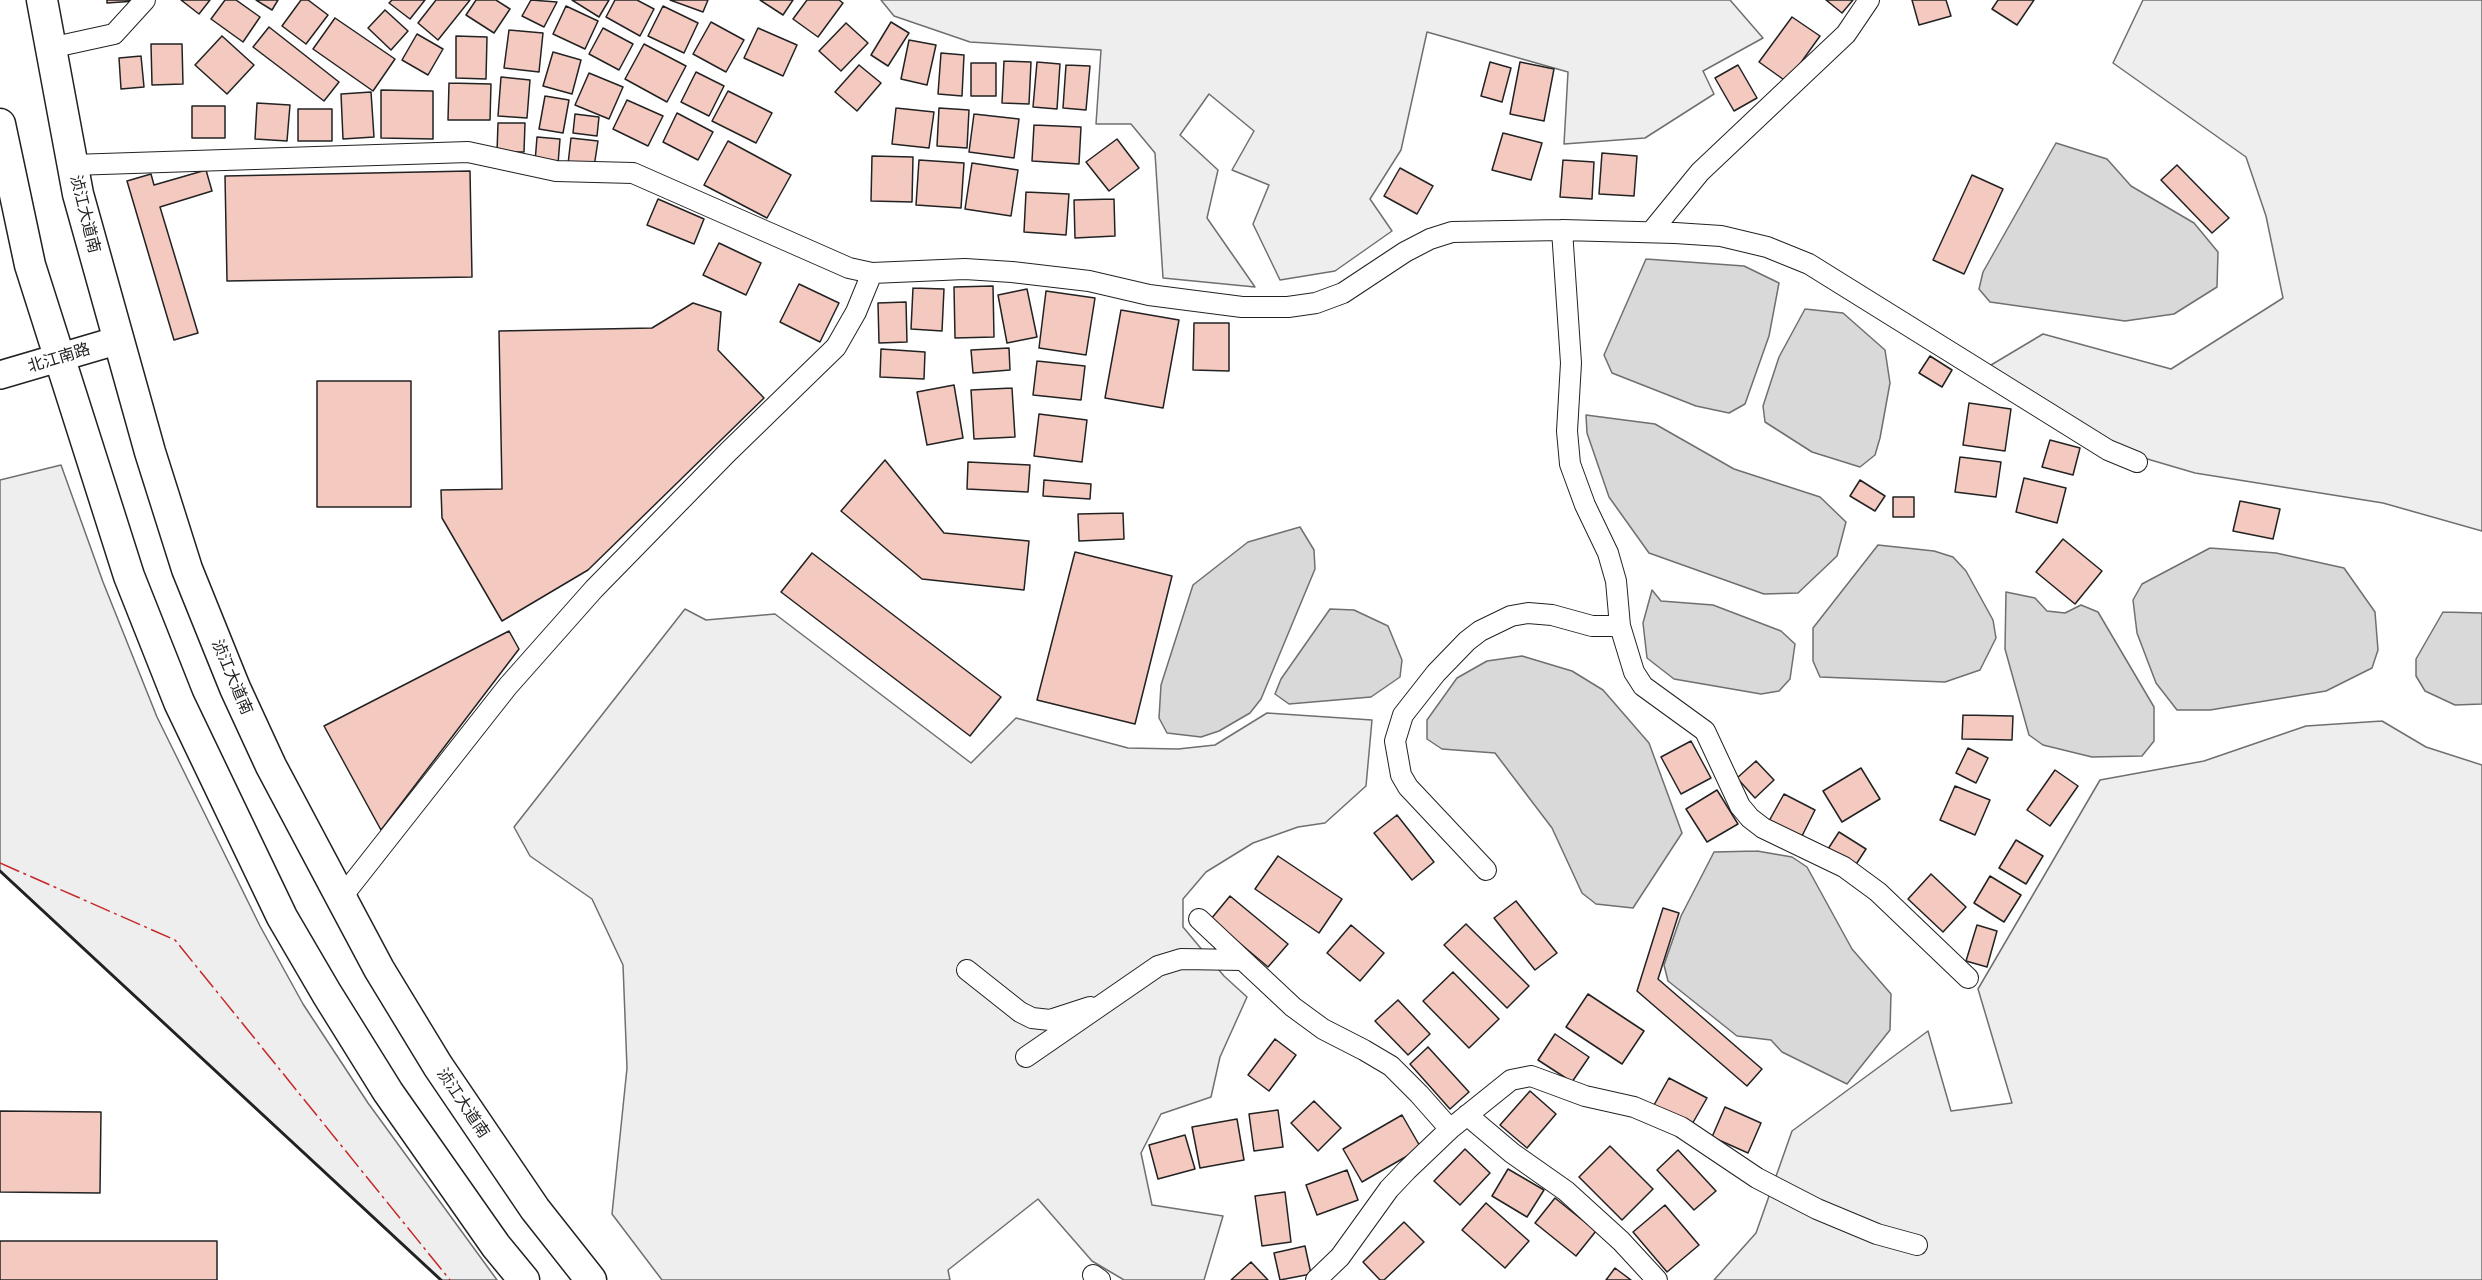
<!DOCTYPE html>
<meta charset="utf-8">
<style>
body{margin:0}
canvas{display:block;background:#fff}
</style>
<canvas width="2482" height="1280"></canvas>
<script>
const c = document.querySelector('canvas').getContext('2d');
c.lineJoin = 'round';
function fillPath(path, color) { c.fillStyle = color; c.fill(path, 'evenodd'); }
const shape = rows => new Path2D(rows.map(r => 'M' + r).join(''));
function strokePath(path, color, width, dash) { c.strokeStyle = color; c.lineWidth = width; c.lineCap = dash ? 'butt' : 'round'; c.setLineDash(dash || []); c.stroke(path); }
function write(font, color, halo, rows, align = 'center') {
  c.font = font + ' "Playfair Display","Noto Sans SC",serif'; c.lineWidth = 4.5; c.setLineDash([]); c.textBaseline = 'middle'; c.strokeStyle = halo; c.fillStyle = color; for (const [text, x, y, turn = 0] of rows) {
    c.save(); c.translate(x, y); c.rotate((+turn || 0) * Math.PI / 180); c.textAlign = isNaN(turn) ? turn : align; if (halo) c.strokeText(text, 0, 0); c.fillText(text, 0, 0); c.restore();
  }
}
const green = shape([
 [881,0,1730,0,1763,38,1703,71,1714,94,1645,138,1564,144,1568,72,1427,32,1401,150,1370,199,1392,231,1335,271,1280,280,1253,224,1269,185,1232,170,1254,131,1209,94,1180,135,1218,170,1207,218,1255,287,1163,278,1155,153,1131,124,1096,124,1101,50,970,42,894,16,881,0],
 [2143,0,2482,0,2482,531,2383,503,2195,473,2110,448,1986,368,2043,334,2171,369,2283,298,2266,216,2246,157,2113,63,2143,0],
 [61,465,103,582,157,717,260,926,303,1004,368,1103,497,1280,441,1280,0,871,0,480,61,465],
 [685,609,706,620,775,614,971,763,1016,718,1128,748,1178,749,1215,745,1267,713,1372,720,1366,786,1325,823,1298,827,1253,843,1206,872,1183,899,1183,927,1224,976,1247,997,1220,1057,1211,1097,1161,1114,1141,1153,1152,1205,1223,1216,1204,1280,1124,1280,1092,1261,1038,1199,948,1270,950,1280,662,1280,612,1214,627,1068,623,965,592,899,530,856,514,827,685,609],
 [2382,721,2426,747,2482,765,2482,1280,1714,1280,1756,1233,1792,1131,1928,1031,1951,1111,2012,1103,1978,989,2100,780,2204,761,2306,726,2382,721]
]);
fillPath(green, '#eee');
strokePath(green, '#6f6f6f', 1.5);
const water = shape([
 [2056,143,2107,159,2131,186,2194,223,2218,252,2217,287,2174,314,2125,321,1990,302,1979,289,1983,272,2056,143],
 [1646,259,1744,266,1779,283,1769,336,1745,404,1729,413,1696,406,1612,373,1604,355,1646,259],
 [1805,309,1843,313,1885,350,1890,383,1880,438,1875,455,1860,467,1812,452,1765,422,1763,406,1779,357,1805,309],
 [1586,415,1655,424,1734,469,1820,497,1846,522,1837,556,1798,593,1764,594,1649,553,1609,497,1587,433,1586,415],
 [1300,527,1314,550,1315,569,1261,699,1250,713,1219,731,1201,737,1167,733,1159,718,1161,685,1193,585,1248,542,1300,527],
 [1878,545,1934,551,1953,557,1966,571,1993,620,1996,638,1980,670,1945,682,1820,677,1813,661,1813,628,1878,545],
 [2210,548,2276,553,2344,568,2375,612,2378,650,2372,668,2326,691,2210,710,2177,710,2156,683,2137,633,2133,600,2142,584,2210,548],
 [1652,590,1661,601,1713,605,1781,631,1795,644,1790,679,1779,691,1761,694,1674,679,1647,658,1643,623,1652,590],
 [2006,592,2035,598,2047,611,2065,613,2081,605,2098,612,2154,707,2154,741,2142,756,2092,757,2043,745,2029,735,2005,649,2006,592],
 [1330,609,1354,610,1388,626,1402,660,1400,677,1371,697,1289,704,1275,694,1281,679,1330,609],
 [2443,612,2482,613,2482,704,2455,705,2425,691,2416,676,2416,659,2443,612],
 [1522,656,1572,671,1603,690,1649,743,1682,833,1633,908,1596,904,1582,893,1552,828,1495,753,1442,749,1427,739,1427,720,1457,678,1487,661,1522,656],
 [1757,851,1792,857,1807,867,1852,949,1891,994,1890,1030,1847,1084,1782,1052,1771,1040,1737,1036,1668,981,1664,965,1681,916,1714,852,1757,851]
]);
fillPath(water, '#d9d9d9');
strokePath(water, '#6f6f6f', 1.5);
const building = shape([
 [107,0,136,0,136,1,107,3,107,0],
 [181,0,210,0,199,14,181,0],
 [225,0,236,0,260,17,243,42,211,19,225,0],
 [256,0,278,0,272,10,256,0],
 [301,0,308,0,328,15,306,44,282,26,301,0],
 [392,0,425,0,410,19,389,3,392,0],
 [436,0,470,0,438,40,418,23,436,0],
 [476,0,496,0,510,9,494,33,466,15,476,0],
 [531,0,557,2,544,27,522,16,531,0],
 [572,0,609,0,599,17,572,0],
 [615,0,637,0,654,9,640,36,606,17,615,0],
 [670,0,708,0,703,12,670,0],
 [760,0,793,0,783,15,760,0],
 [807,0,839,0,843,3,818,37,793,19,807,0],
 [1826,0,1853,0,1842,13,1826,0],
 [1912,0,1946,0,1951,16,1919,25,1912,0],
 [1998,0,2034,0,2017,25,1992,9,1998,0],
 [566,6,598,21,585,49,553,34,566,6],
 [663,6,698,23,684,53,648,36,663,6],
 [385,10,408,31,391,50,368,28,385,10],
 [1792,17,1820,36,1787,82,1759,62,1792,17],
 [335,18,395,59,373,91,313,49,335,18],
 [711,22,744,40,726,72,693,54,711,22],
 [891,22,909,33,888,66,871,55,891,22],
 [846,23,868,43,841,71,819,51,846,23],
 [269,27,339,82,324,101,253,47,269,27],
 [603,28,633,44,619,70,589,54,603,28],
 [758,28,797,45,783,76,744,58,758,28],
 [509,30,543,33,539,72,504,68,509,30],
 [417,34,443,49,428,75,402,60,417,34],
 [222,36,254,65,227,94,195,65,222,36],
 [456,36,487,37,486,79,456,78,456,36],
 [909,40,936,45,927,85,901,79,909,40],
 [151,44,182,44,183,84,152,85,151,44],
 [644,44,686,66,667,102,625,79,644,44],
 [553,52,581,60,572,94,543,86,553,52],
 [941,53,964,55,962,96,938,94,941,53],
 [141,56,144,87,121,89,119,58,141,56],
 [1004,61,1031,62,1029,104,1002,103,1004,61],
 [1037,62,1060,64,1057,109,1033,107,1037,62],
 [1490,62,1511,68,1502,102,1481,96,1490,62],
 [1520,62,1554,69,1544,121,1510,114,1520,62],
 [971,63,996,63,996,96,971,96,971,63],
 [859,65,881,83,857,111,835,92,859,65],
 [1066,65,1090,66,1086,110,1063,108,1066,65],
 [1738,65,1757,98,1734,111,1715,78,1738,65],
 [696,72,724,86,709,116,681,102,696,72],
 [589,73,623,87,609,119,575,105,589,73],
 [501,77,530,80,527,118,498,116,501,77],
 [449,83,491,84,490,120,448,120,449,83],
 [381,90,433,91,433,139,381,138,381,90],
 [728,91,772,113,756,143,712,121,728,91],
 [371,92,374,137,343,139,341,94,371,92],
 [545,96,569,100,563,133,539,129,545,96],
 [627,100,663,116,648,146,613,129,627,100],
 [257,103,290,105,287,141,255,139,257,103],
 [192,106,225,106,225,138,192,138,192,106],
 [896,108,934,112,929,148,892,144,896,108],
 [939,108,969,110,967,148,937,146,939,108],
 [298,109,332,109,332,141,298,141,298,109],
 [677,113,713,132,698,160,663,142,677,113],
 [575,114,599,117,597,136,573,133,575,114],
 [974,114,1019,119,1014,158,969,152,974,114],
 [498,123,525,123,524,152,497,152,498,123],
 [1034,125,1081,127,1079,164,1032,161,1034,125],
 [1503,133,1542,143,1531,180,1492,170,1503,133],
 [537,137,560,139,558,164,535,162,537,137],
 [571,138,598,141,594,167,568,164,571,138],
 [1117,139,1139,168,1109,191,1086,162,1117,139],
 [728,141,791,175,767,218,704,185,728,141],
 [1602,153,1637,156,1634,196,1599,194,1602,153],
 [872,156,913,157,912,202,871,201,872,156],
 [919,160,964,163,961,208,916,205,919,160],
 [1563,160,1594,162,1592,199,1560,197,1563,160],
 [972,163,1018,170,1011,216,965,209,972,163],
 [2177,165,2229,218,2212,233,2161,180,2177,165],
 [1400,168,1433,186,1417,214,1384,196,1400,168],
 [206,170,212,191,160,207,198,333,174,340,127,181,151,174,154,185,206,170],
 [470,171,472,277,227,281,225,176,470,171],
 [1972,175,2003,189,1964,274,1933,260,1972,175],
 [1026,192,1069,194,1066,235,1024,232,1026,192],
 [658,199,704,219,694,244,647,225,658,199],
 [1114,199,1115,236,1075,238,1074,200,1114,199],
 [719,243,761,263,746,295,703,275,719,243],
 [799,284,839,303,820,342,780,322,799,284],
 [993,286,994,337,955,338,954,287,993,286],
 [913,288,944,289,942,331,911,329,913,288],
 [1027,289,1037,337,1007,343,998,295,1027,289],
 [1046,291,1095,298,1086,355,1039,348,1046,291],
 [906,302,907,342,879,343,878,303,906,302],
 [693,303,721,312,718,350,764,398,588,570,502,621,442,518,441,490,502,489,499,331,652,328,693,303],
 [1121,310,1179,320,1163,408,1105,398,1121,310],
 [1194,323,1229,323,1229,371,1193,370,1194,323],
 [1009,348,1010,370,973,373,971,350,1009,348],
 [881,349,925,352,924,379,880,377,881,349],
 [1930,356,1952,370,1942,387,1919,373,1930,356],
 [1037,361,1085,366,1081,400,1033,395,1037,361],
 [317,381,411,381,411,507,317,507,317,381],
 [954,385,963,438,927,445,917,392,954,385],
 [1012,388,1015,437,974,439,971,390,1012,388],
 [1969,403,2011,409,2005,451,1963,445,1969,403],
 [1039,414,1087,420,1082,462,1034,456,1039,414],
 [2050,440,2080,448,2073,475,2042,467,2050,440],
 [1960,457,2001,462,1996,497,1955,492,1960,457],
 [885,460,944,533,1029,541,1024,590,922,579,841,511,885,460],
 [968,462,1030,465,1028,492,967,489,968,462],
 [2024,478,2066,488,2057,523,2016,512,2024,478],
 [1044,480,1091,484,1090,499,1043,496,1044,480],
 [1860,480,1885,496,1875,511,1850,496,1860,480],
 [1893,497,1914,497,1914,517,1893,517,1893,497],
 [2240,501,2280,509,2273,539,2233,531,2240,501],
 [1123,513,1124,539,1079,541,1078,514,1123,513],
 [2063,539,2102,571,2075,604,2036,572,2063,539],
 [1075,552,1172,576,1135,724,1037,700,1075,552],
 [812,553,1001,697,970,736,781,592,812,553],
 [509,631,519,649,381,830,324,726,509,631],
 [1963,715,2013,716,2012,740,1962,739,1963,715],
 [1691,741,1711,778,1681,794,1661,757,1691,741],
 [1968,748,1988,758,1976,783,1956,773,1968,748],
 [1756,761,1774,780,1755,798,1737,778,1756,761],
 [1861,768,1880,799,1842,822,1823,791,1861,768],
 [2055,770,2078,786,2050,826,2027,810,2055,770],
 [1955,786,1990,800,1975,835,1940,820,1955,786],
 [1717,790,1738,824,1707,842,1686,809,1717,790],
 [1784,794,1815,810,1801,838,1769,821,1784,794],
 [1397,815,1434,862,1412,880,1374,833,1397,815],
 [1839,832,1866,849,1855,866,1828,849,1839,832],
 [2016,840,2043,856,2026,884,1999,868,2016,840],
 [1278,856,1342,899,1319,933,1255,889,1278,856],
 [1931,874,1966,907,1943,932,1908,899,1931,874],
 [1990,876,2021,895,2004,922,1974,903,1990,876],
 [1230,896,1288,944,1268,967,1211,919,1230,896],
 [1516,901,1557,953,1535,970,1494,918,1516,901],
 [1663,908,1679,913,1658,979,1762,1069,1747,1086,1637,991,1663,908],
 [1466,924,1529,986,1507,1008,1444,945,1466,924],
 [1351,925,1384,953,1360,981,1327,953,1351,925],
 [1977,925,1997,931,1987,967,1966,961,1977,925],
 [1453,972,1499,1019,1469,1048,1423,1001,1453,972],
 [1588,994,1644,1031,1622,1064,1566,1027,1588,994],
 [1398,1000,1430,1034,1408,1055,1375,1021,1398,1000],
 [1555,1034,1589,1057,1572,1082,1538,1060,1555,1034],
 [1275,1039,1296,1055,1269,1091,1248,1075,1275,1039],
 [1428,1047,1469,1092,1450,1109,1410,1064,1428,1047],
 [1669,1078,1707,1098,1691,1126,1654,1105,1669,1078],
 [1530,1091,1556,1114,1527,1148,1500,1125,1530,1091],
 [1314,1101,1341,1128,1318,1151,1291,1123,1314,1101],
 [1725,1107,1761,1123,1748,1153,1712,1137,1725,1107],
 [1278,1110,1283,1147,1254,1151,1249,1114,1278,1110],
 [0,1111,101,1112,100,1193,0,1192,0,1111],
 [1402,1115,1421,1148,1362,1182,1343,1149,1402,1115],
 [1237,1119,1244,1160,1200,1168,1192,1127,1237,1119],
 [1185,1135,1195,1169,1158,1179,1149,1145,1185,1135],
 [1610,1146,1653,1189,1622,1220,1579,1177,1610,1146],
 [1465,1149,1490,1173,1460,1205,1434,1181,1465,1149],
 [1678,1150,1716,1191,1694,1210,1657,1170,1678,1150],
 [1508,1169,1544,1190,1527,1217,1492,1196,1508,1169],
 [1347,1170,1358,1200,1317,1215,1306,1185,1347,1170],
 [1285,1192,1291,1242,1262,1246,1255,1196,1285,1192],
 [1555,1198,1596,1231,1576,1256,1535,1223,1555,1198],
 [1486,1203,1529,1241,1505,1268,1462,1230,1486,1203],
 [1665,1205,1699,1245,1667,1272,1633,1232,1665,1205],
 [1404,1222,1424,1242,1384,1280,1380,1280,1363,1262,1404,1222],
 [0,1241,217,1241,217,1280,0,1280,0,1241],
 [1305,1246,1311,1274,1280,1280,1274,1253,1305,1246],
 [1251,1262,1268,1280,1231,1280,1251,1262],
 [1615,1268,1631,1280,1606,1280,1615,1268]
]);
fillPath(building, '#f3c9c0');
strokePath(building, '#222', 1.5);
const street = shape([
 [50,48,114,34,145,0],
 [72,165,468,152,556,171,633,173,849,268,872,273,965,269,1012,272,1089,281,1149,295,1242,307,1288,307,1316,303,1343,293,1405,252,1430,239,1452,232,1562,230,1675,233,1721,236,1767,247,1809,264,2108,450,2137,462],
 [1562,230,1571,363,1567,431,1570,464,1585,505,1608,553,1616,581,1620,626,1634,672,1643,686,1705,731,1740,806,1750,818,1763,828,1844,867,1878,892,1968,978],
 [1651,232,1700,172,1846,34,1869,0],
 [1486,870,1408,787,1401,775,1395,741,1403,715,1436,673,1467,641,1480,631,1511,616,1528,613,1552,615,1592,626,1620,626],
 [341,898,508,686,594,589,728,452,836,347,856,312,872,273],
 [1199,919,1293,1007,1323,1029,1364,1050,1391,1066,1419,1094,1450,1129],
 [967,970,1020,1012,1032,1018,1050,1020,1090,1007],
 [1026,1057,1158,966,1181,959,1242,960],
 [1467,1115,1512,1153,1566,1191,1621,1241,1657,1280],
 [1093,1275,1100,1280],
 [1316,1280,1340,1257,1389,1189,1407,1170,1450,1129,1511,1080,1531,1076,1585,1096,1634,1107,1681,1127,1757,1178,1817,1209,1877,1234,1917,1245]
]);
const secondary = shape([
 [0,375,119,340]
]);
const primary = shape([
 [42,0,78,194,150,452,187,569,235,688,271,766,379,969,438,1066,535,1209,591,1280],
 [0,124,30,265,129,576,179,702,282,917,327,994,388,1092,496,1246,524,1280]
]);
strokePath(street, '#222', 22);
strokePath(secondary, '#222', 30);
strokePath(primary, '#222', 33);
strokePath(street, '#fff', 20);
strokePath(secondary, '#fff', 27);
strokePath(primary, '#fff', 30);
strokePath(shape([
 [0,871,441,1280]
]), '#222', 3);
strokePath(shape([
 [0,863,175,940,450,1280]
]), '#c62828', 1.5, [21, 4.5, 3, 4.5]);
write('16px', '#222', '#fff', [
 ["浈江大道南",85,214,76],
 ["北江南路",59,358,-17],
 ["浈江大道南",232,677,67],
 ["浈江大道南",463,1103,56]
]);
</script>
